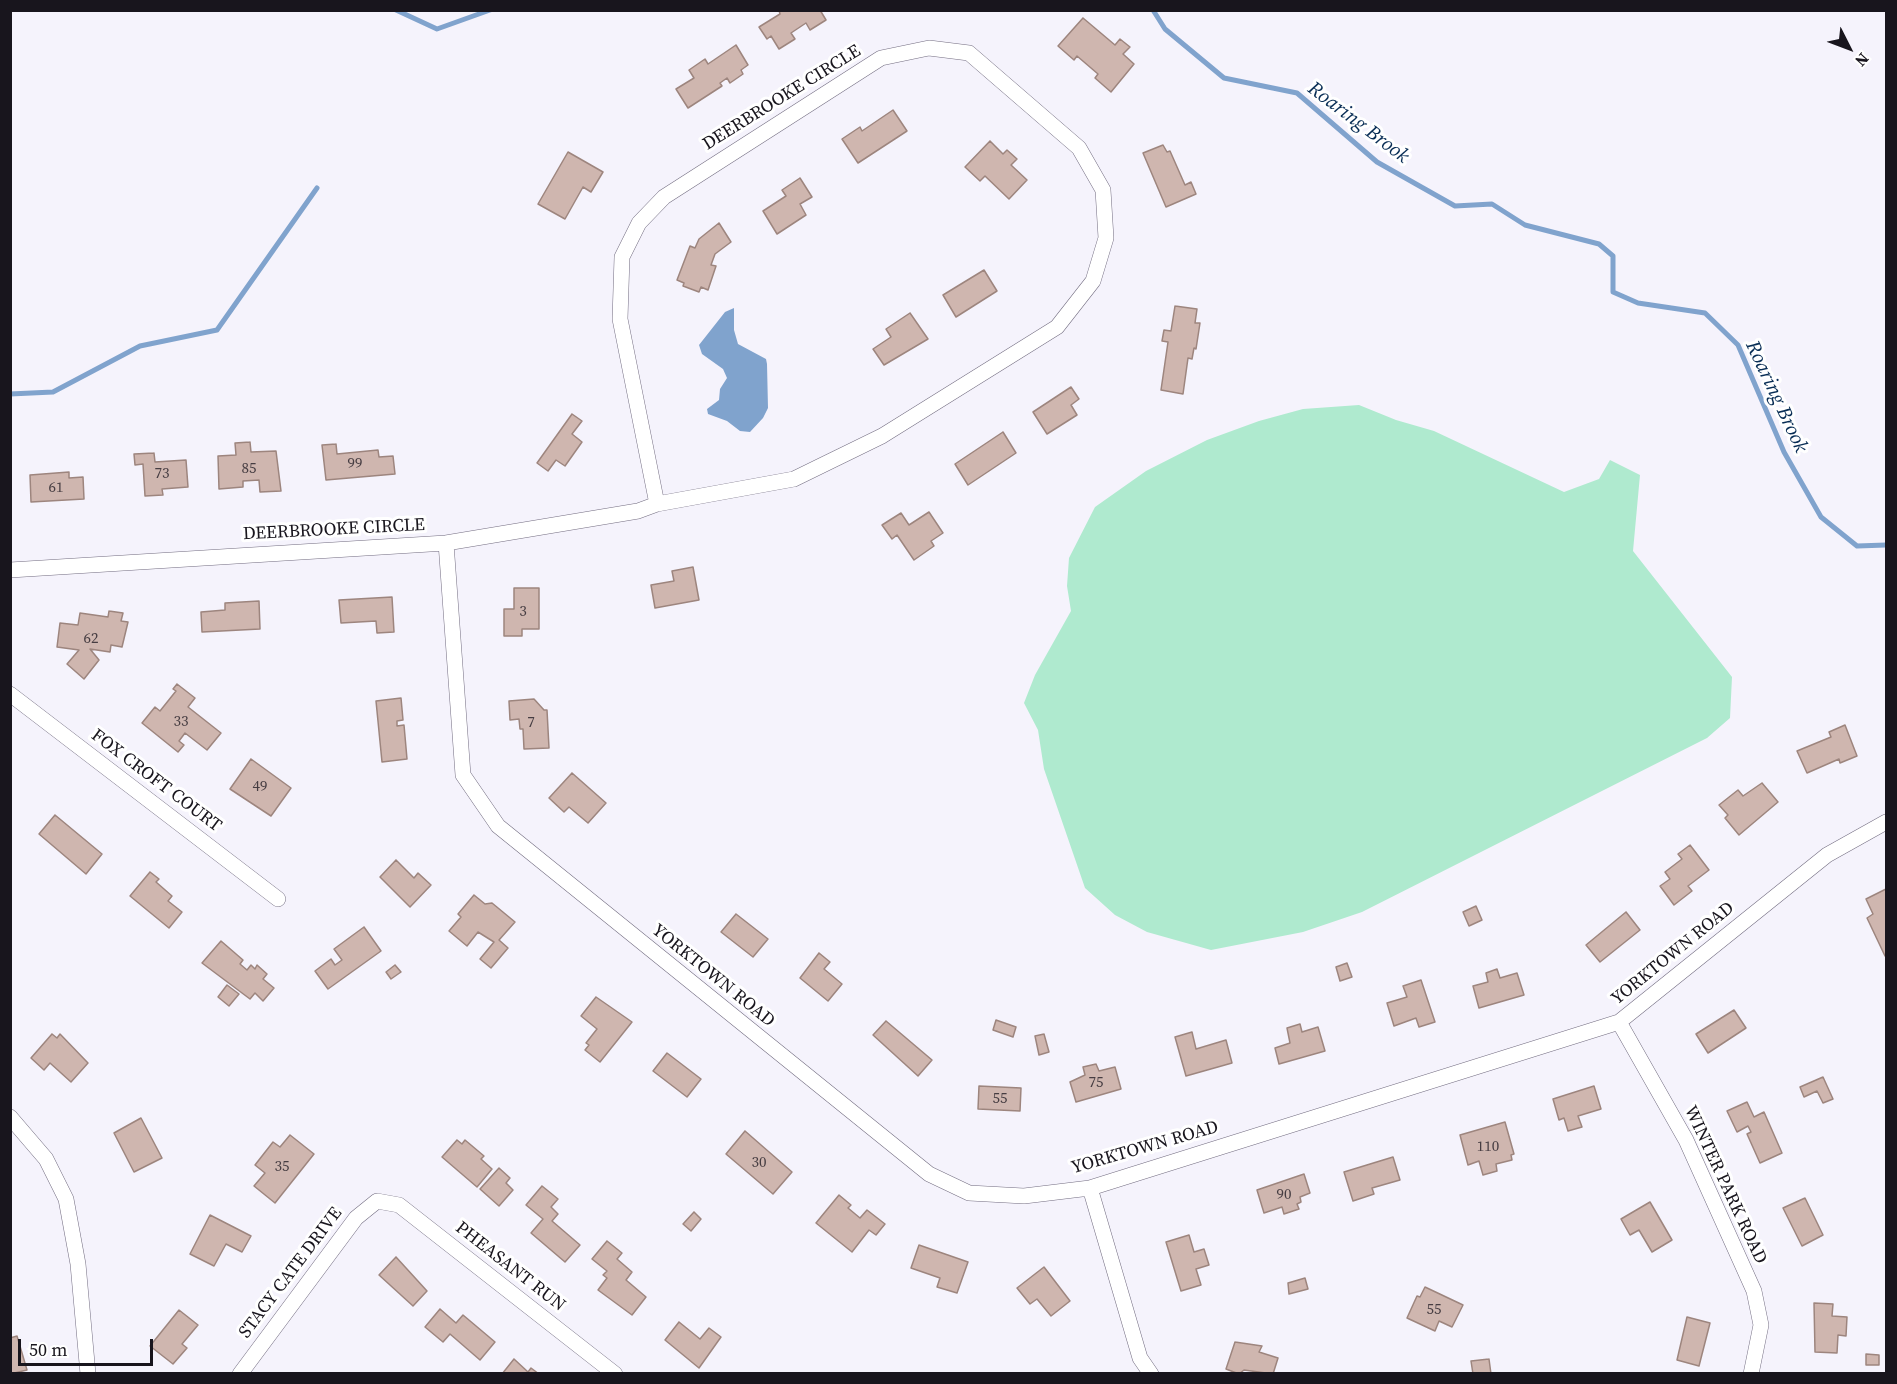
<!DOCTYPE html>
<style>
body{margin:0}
#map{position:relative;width:1897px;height:1384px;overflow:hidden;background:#f5f3fc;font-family:"Source Serif 4",serif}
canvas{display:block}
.frame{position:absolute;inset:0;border:12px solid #18151d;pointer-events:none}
.north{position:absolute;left:1819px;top:18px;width:60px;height:60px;-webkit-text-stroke:4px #fff;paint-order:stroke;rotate:132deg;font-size:16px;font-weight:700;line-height:24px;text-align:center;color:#18151d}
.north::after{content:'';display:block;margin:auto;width:21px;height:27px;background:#18151d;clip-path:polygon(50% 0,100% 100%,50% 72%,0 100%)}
.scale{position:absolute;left:18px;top:1339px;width:135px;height:27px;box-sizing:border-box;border:3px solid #18151d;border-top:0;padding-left:8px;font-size:18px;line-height:21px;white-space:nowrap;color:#18151d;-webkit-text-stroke:4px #fff;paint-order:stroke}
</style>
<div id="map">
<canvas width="1897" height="1384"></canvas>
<div class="frame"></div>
<div class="north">N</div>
<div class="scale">50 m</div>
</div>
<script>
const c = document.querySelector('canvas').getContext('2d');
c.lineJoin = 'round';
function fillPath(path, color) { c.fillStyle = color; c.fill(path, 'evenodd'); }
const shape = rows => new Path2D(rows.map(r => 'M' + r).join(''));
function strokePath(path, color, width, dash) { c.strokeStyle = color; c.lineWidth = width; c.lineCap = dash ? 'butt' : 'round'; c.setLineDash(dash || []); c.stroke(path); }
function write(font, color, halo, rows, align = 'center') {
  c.font = font + ' "Source Serif 4",serif'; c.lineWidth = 6; c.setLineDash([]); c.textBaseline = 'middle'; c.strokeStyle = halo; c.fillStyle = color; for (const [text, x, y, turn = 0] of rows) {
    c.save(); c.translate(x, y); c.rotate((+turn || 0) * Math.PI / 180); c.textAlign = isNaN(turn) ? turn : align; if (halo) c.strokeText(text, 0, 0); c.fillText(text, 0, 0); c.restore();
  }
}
fillPath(shape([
 [1359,405,1396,420,1434,431,1564,492,1599,479,1610,460,1640,475,1633,551,1732,677,1730,718,1707,738,1362,912,1303,932,1211,950,1147,932,1115,915,1085,888,1044,769,1038,730,1024,703,1035,675,1071,611,1067,586,1069,558,1095,507,1146,471,1207,440,1259,421,1303,409]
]), '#afeacf');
fillPath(shape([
 [734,308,734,330,738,344,766,359,767,364,768,408,763,418,750,432,740,431,727,421,708,414,707,409,719,400,720,389,727,378,723,369,702,354,699,345,725,312]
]), '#80a3cd');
strokePath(shape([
 [396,10,437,29,490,10],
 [1153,10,1165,29,1224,78,1297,93,1377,162,1455,206,1492,204,1525,225,1599,244,1613,256,1613,292,1638,303,1705,313,1738,345,1784,452,1821,517,1857,546,1886,545],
 [10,394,53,392,140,346,217,330,317,188]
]), '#80a3cd', 5);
const building = shape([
 [820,10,826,20,810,30,806,23,791,33,795,39,779,49,771,36,767,39,759,27,780,14,779,10,820,10],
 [1083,18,1115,45,1120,39,1130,47,1123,54,1134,64,1111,92,1095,78,1098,74,1077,56,1074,60,1058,46,1083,18],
 [736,45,748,65,741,70,743,74,730,83,727,78,720,83,722,86,688,108,676,89,694,78,689,70,705,59,708,64,736,45],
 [893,110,907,131,858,163,842,139,860,127,862,131,893,110],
 [990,141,1003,154,1007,150,1017,159,1011,165,1027,180,1009,199,985,176,980,181,965,167,990,141],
 [1163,145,1167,152,1170,151,1185,185,1191,182,1196,194,1166,207,1143,153,1163,145],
 [568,152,603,172,591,192,583,187,565,219,538,204,568,152],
 [800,178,812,197,800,204,806,215,777,234,763,211,786,196,782,190,800,178],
 [719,223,731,242,715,254,711,265,716,266,708,290,701,287,699,292,683,286,684,283,677,280,690,246,695,248,699,239,719,223],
 [984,270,997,291,956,317,943,295,984,270],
 [1175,306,1197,309,1195,323,1200,323,1196,349,1194,348,1192,359,1188,358,1183,394,1161,390,1168,342,1162,341,1164,330,1171,331,1175,306],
 [910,313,928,339,884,365,873,349,891,337,886,329,910,313],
 [1071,387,1079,399,1071,405,1077,415,1047,434,1033,412,1071,387],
 [572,414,582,421,572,434,582,442,565,466,556,460,548,471,537,463,572,414],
 [1003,432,1016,453,968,485,955,464,1003,432],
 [250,442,251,452,276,451,281,491,260,492,259,480,243,481,243,487,219,489,218,456,236,455,235,443,250,442],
 [336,444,337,454,378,450,379,457,393,456,395,474,326,480,322,445,336,444],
 [154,453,155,462,186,460,188,487,162,489,163,495,145,496,143,464,135,465,134,454,154,453],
 [69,472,69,478,83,477,84,499,31,502,30,475,69,472],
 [929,512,943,533,931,541,934,546,914,560,897,535,892,539,882,525,901,513,909,525,929,512],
 [693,567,699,600,655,608,651,585,674,581,672,571,693,567],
 [514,588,539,588,539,629,522,629,522,636,504,636,504,609,514,609,514,588],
 [392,597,394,632,377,633,376,621,341,623,339,600,392,597],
 [259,601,260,629,202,632,201,612,225,610,225,603,259,601],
 [109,611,123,613,121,621,128,622,122,647,111,645,110,652,90,649,99,660,84,679,67,664,79,650,57,647,60,623,78,625,80,613,108,617,109,611],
 [177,684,195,698,188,707,221,733,207,750,185,733,179,741,184,745,178,752,142,723,155,707,160,711,176,691,173,689,177,684],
 [401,698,403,720,397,721,397,726,404,725,407,759,382,762,376,701,401,698],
 [534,699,544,710,547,710,549,748,524,749,523,729,520,729,519,719,510,720,509,701,534,699],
 [1845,725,1857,756,1840,763,1839,759,1807,773,1797,751,1831,737,1829,732,1845,725],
 [251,759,291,788,271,816,230,789,251,759],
 [572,773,606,803,588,823,569,807,564,812,549,798,572,773],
 [1762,783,1778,802,1739,835,1725,818,1728,815,1719,805,1738,790,1743,796,1762,783],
 [55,815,102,854,86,874,39,834,55,815],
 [1690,845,1709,870,1688,886,1692,891,1674,905,1660,886,1670,879,1665,872,1682,859,1678,854,1690,845],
 [396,860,414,878,418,873,431,885,410,907,380,877,396,860],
 [150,872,159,879,156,882,172,896,168,901,182,912,169,928,130,896,150,872],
 [1886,889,1886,955,1885,956,1867,918,1873,914,1866,899,1886,889],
 [474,895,485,904,492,903,515,922,499,940,508,948,491,968,480,959,494,942,478,932,467,946,449,931,461,917,458,914,474,895],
 [1476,906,1482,920,1469,926,1463,912,1476,906],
 [1626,912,1640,930,1600,962,1586,945,1626,912],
 [736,914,768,939,753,957,721,932,736,914],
 [364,927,381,951,328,989,315,971,331,959,335,965,342,960,334,949,364,927],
 [221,941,243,960,240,964,247,970,251,965,255,969,257,965,267,974,263,979,274,988,263,1001,255,993,250,999,202,963,221,941],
 [819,953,830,962,824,969,842,984,828,1001,800,978,819,953],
 [1347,963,1352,977,1340,981,1336,967,1347,963],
 [395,965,401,972,391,979,386,972,395,965],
 [1497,969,1500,978,1517,973,1524,995,1479,1008,1473,986,1488,982,1486,973,1497,969],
 [1421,980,1435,1022,1419,1027,1416,1018,1394,1026,1387,1003,1407,997,1403,986,1421,980],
 [227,985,239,994,229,1006,218,997,227,985],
 [596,997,632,1022,600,1062,585,1050,589,1045,586,1043,597,1029,581,1016,596,997],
 [1734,1010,1746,1028,1708,1053,1696,1034,1734,1010],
 [996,1020,1016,1027,1013,1037,993,1030,996,1020],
 [886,1021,932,1060,918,1076,873,1035,886,1021],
 [1300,1024,1302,1032,1318,1027,1325,1051,1279,1064,1275,1048,1290,1043,1287,1028,1300,1024],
 [1192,1032,1196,1049,1226,1040,1232,1063,1186,1076,1175,1037,1192,1032],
 [52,1034,57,1038,60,1034,88,1063,71,1082,50,1063,44,1070,31,1058,52,1034],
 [1044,1034,1049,1052,1039,1055,1035,1036,1044,1034],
 [667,1053,701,1079,687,1097,653,1071,667,1053],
 [1096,1064,1099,1071,1115,1067,1121,1089,1076,1102,1070,1082,1085,1075,1083,1067,1096,1064],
 [1823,1077,1833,1099,1823,1103,1817,1091,1804,1097,1800,1087,1823,1077],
 [979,1086,1021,1088,1020,1111,978,1109,979,1086],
 [1594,1086,1601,1109,1578,1116,1582,1127,1568,1131,1564,1118,1559,1120,1553,1099,1594,1086],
 [1747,1102,1754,1117,1764,1112,1782,1153,1760,1163,1747,1134,1751,1132,1748,1126,1737,1132,1727,1111,1747,1102],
 [141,1118,162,1158,134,1172,114,1133,141,1118],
 [1505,1122,1514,1154,1511,1155,1512,1160,1496,1164,1497,1171,1483,1175,1479,1161,1468,1165,1460,1135,1505,1122],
 [745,1131,792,1172,773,1194,726,1154,745,1131],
 [290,1135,314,1154,275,1203,254,1186,265,1173,255,1165,273,1142,280,1147,290,1135],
 [457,1140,462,1144,465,1140,484,1156,481,1159,492,1169,477,1187,442,1157,457,1140],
 [1393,1157,1400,1180,1372,1188,1374,1194,1353,1201,1344,1172,1393,1157],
 [499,1168,510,1178,506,1183,513,1190,499,1206,480,1189,499,1168],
 [1304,1174,1310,1193,1300,1197,1301,1202,1297,1204,1299,1209,1284,1214,1282,1207,1264,1213,1257,1190,1304,1174],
 [542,1186,558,1199,551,1207,558,1214,552,1221,580,1245,565,1262,531,1233,543,1219,526,1205,542,1186],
 [839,1195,851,1205,848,1208,860,1218,867,1210,885,1224,876,1235,869,1230,852,1252,816,1223,839,1195],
 [1805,1198,1823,1235,1802,1246,1783,1208,1805,1198],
 [1650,1202,1672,1240,1652,1252,1639,1230,1630,1235,1621,1219,1650,1202],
 [694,1212,701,1219,691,1231,683,1224,694,1212],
 [210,1215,251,1236,242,1252,226,1244,214,1266,190,1254,210,1215],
 [1189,1235,1194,1252,1204,1249,1209,1265,1196,1269,1201,1285,1181,1291,1166,1242,1189,1235],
 [607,1241,622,1253,617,1259,632,1272,626,1280,646,1297,632,1315,598,1290,607,1278,603,1275,607,1271,592,1259,607,1241],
 [919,1245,968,1262,957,1293,937,1287,940,1278,911,1268,919,1245],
 [396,1257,427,1291,413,1306,379,1275,396,1257],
 [1044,1267,1070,1301,1051,1316,1037,1299,1030,1304,1017,1288,1044,1267],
 [1305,1278,1308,1289,1289,1294,1288,1283,1305,1278],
 [1425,1287,1463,1305,1452,1327,1439,1321,1435,1331,1407,1318,1417,1296,1420,1297,1425,1287],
 [1814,1303,1833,1304,1832,1316,1847,1317,1846,1336,1838,1335,1837,1353,1815,1352,1814,1303],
 [440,1309,456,1323,463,1315,495,1342,480,1360,450,1334,443,1342,425,1327,440,1309],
 [179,1310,198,1325,182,1344,187,1348,173,1364,150,1346,179,1310],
 [1687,1317,1710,1323,1699,1366,1677,1360,1687,1317],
 [679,1322,700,1339,709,1328,721,1337,699,1368,665,1340,679,1322],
 [17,1336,27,1370,10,1374,10,1338,17,1336],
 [1235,1342,1262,1346,1259,1352,1278,1358,1273,1374,1244,1370,1239,1374,1226,1369,1235,1342],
 [1866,1354,1879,1355,1879,1365,1866,1365,1866,1354],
 [514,1359,528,1372,531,1368,539,1374,502,1374,514,1359],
 [1489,1359,1491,1374,1473,1374,1471,1361,1489,1359]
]);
fillPath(building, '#cfb6af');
strokePath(building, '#9d857e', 1.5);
const minor = shape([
 [446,543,463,775,498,826,929,1174,969,1193,1024,1196,1090,1188,1619,1022,1827,855,1886,822],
 [10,570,446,543,638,511,657,504,794,479,882,436,1057,327,1093,281,1106,238,1103,190,1079,148,969,53,929,48,881,58,664,197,639,223,622,257,620,319,657,504],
 [10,694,278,899],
 [1619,1022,1686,1140,1754,1291,1761,1325,1751,1374],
 [10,1117,46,1159,66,1199,78,1264,88,1374],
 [1090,1188,1140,1358,1151,1374],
 [240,1374,356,1218,377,1201,399,1205,615,1374]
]);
strokePath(minor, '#736d81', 16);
strokePath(minor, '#fff', 15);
write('15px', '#463d42', null, [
 ["99",355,464],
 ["85",249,469],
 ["73",162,474],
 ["61",56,488],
 ["3",523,612],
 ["62",91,639],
 ["33",181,722],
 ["7",531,723],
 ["49",260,787],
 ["75",1096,1083],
 ["55",1000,1099],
 ["110",1488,1147],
 ["30",759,1163],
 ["35",282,1167],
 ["90",1284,1195],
 ["55",1434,1310]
]);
write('18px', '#18151d', '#fff', [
 ["DEERBROOKE CIRCLE",782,98,-32],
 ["DEERBROOKE CIRCLE",334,530,-3],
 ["FOX CROFT COURT",156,781,37],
 ["YORKTOWN ROAD",1673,954,-39],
 ["YORKTOWN ROAD",713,976,39],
 ["YORKTOWN ROAD",1145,1148,-16],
 ["WINTER PARK ROAD",1725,1185,65],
 ["PHEASANT RUN",510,1267,38],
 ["STACY CATE DRIVE",291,1273,-53]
]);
write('italic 20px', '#082d55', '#fff', [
 ["Roaring Brook",1358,123,37],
 ["Roaring Brook",1776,397,65]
]);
</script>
